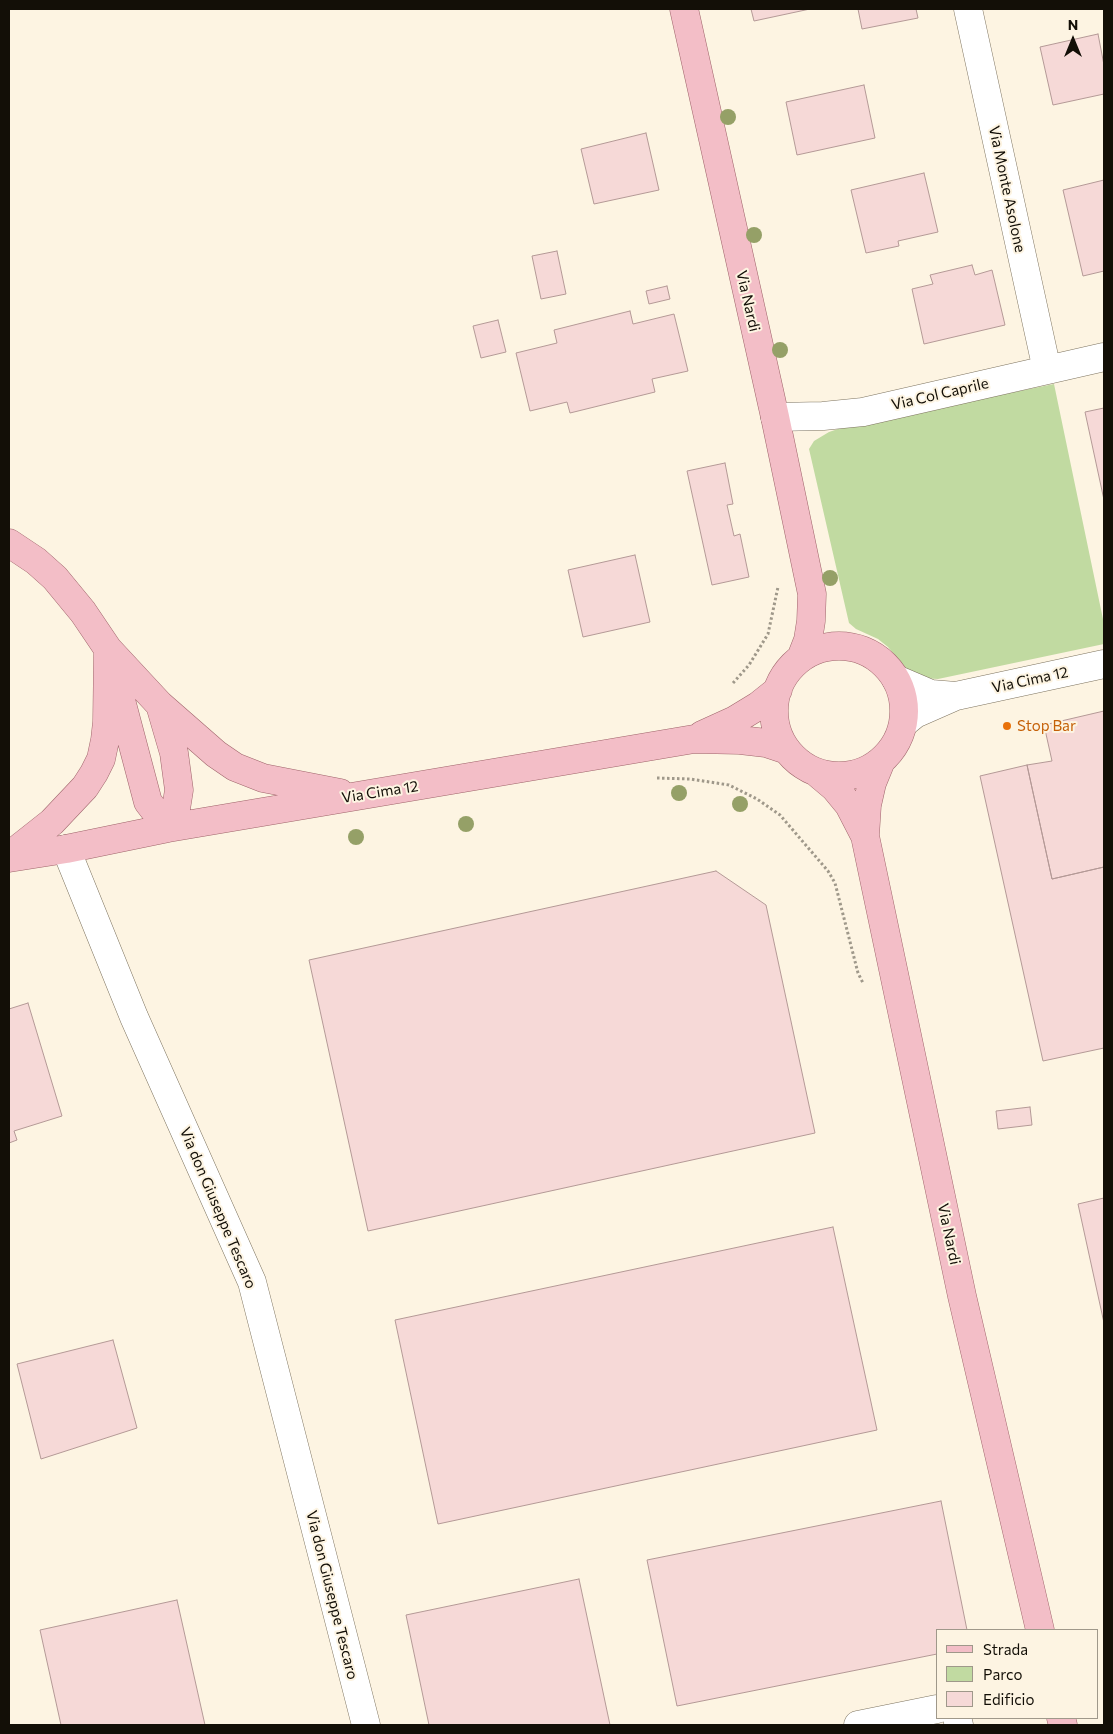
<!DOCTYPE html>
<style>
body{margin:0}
#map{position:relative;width:1113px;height:1734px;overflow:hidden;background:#fdf4e2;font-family:Commissioner,sans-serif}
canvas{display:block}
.frame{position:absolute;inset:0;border:10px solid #130f07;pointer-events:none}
.legend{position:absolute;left:936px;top:1629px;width:162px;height:90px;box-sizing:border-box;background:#fdf4e2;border:1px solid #9f988a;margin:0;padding:6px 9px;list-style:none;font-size:15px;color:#130f07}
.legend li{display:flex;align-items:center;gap:10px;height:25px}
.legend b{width:25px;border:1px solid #9f988a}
.north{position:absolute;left:1048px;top:15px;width:50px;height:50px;-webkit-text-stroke:4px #fdf4e2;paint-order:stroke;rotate:0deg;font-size:14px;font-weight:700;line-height:20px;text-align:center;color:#130f07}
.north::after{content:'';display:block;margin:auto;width:18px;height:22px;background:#130f07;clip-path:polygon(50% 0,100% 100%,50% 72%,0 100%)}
</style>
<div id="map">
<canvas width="1113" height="1734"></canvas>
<div class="frame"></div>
<ul class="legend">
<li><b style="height:6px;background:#f3bec7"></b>Strada</li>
<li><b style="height:14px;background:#c1daa1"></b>Parco</li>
<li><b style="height:14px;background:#f6d9d7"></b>Edificio</li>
</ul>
<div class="north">N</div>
</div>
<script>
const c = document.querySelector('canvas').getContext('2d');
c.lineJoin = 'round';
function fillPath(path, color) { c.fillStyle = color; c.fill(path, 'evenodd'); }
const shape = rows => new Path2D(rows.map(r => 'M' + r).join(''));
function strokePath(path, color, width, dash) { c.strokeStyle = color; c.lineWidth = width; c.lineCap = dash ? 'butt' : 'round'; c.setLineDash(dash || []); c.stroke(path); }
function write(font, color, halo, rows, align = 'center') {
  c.font = font + ' Commissioner,sans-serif'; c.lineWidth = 4; c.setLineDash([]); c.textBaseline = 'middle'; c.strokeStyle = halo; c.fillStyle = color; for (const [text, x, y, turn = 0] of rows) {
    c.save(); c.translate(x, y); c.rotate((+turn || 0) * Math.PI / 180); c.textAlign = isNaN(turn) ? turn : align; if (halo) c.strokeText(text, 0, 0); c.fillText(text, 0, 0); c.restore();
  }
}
fillPath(shape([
 [1054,384,1104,624,1104,644,938,679,921,678,909,672,888,647,878,639,856,629,849,623,809,449,814,441,829,432,847,426]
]), '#c1daa1');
const building = shape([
 [751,9,810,9,754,21,751,9],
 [858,9,916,9,918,18,862,29,858,9],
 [1098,34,1104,65,1104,94,1053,105,1040,47,1098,34],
 [864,85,875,138,797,155,786,102,864,85],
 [646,133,659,190,594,204,581,149,646,133],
 [924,173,938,232,898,241,899,246,866,253,851,190,924,173],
 [1104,180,1104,271,1083,276,1063,190,1104,180],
 [557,251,566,294,541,299,532,256,557,251],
 [972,265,975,275,992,270,1005,325,924,344,912,289,933,284,930,275,972,265],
 [667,286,670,299,649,304,646,291,667,286],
 [630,311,633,324,674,314,688,371,652,379,655,392,570,413,567,402,530,411,516,353,557,343,554,330,630,311],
 [498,320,506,352,481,358,473,326,498,320],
 [1104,408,1104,500,1085,412,1104,408],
 [725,463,733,504,727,505,734,536,740,534,749,577,712,585,687,471,725,463],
 [635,555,650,622,583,637,568,570,635,555],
 [1104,711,1104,867,1052,879,1027,765,1052,761,1044,725,1104,711],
 [1027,765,1052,879,1104,867,1104,1048,1043,1061,980,776,1027,765],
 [716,871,766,905,815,1133,368,1231,309,960,716,871],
 [28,1003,62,1116,14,1131,17,1140,9,1143,9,1009,28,1003],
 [1030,1107,1032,1125,998,1129,996,1111,1030,1107],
 [1104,1198,1104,1323,1078,1204,1104,1198],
 [833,1227,877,1430,438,1524,395,1320,833,1227],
 [113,1340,137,1428,41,1459,17,1364,113,1340],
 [941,1501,967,1630,937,1630,937,1654,677,1706,647,1560,941,1501],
 [579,1579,610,1725,429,1725,406,1615,579,1579],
 [177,1600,205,1725,61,1725,40,1630,177,1600]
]);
fillPath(building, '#f6d9d7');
strokePath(building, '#b49996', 1);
const minor = shape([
 [968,9,1047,370],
 [775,417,823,416,863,412,1104,357],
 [896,679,931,694,956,696],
 [904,723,915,714,956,696,1104,664],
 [66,849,134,1017,252,1282,366,1725],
 [957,1718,959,1725],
 [858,1725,937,1709]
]);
const major = shape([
 [684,9,775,417,812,594,811,621,808,640,801,658],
 [9,543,36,561,55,578,83,612,108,649,160,705,216,754,235,767,263,778,340,793],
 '774 711a65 65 0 1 1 130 0a65 65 0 1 1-130 0Z',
 [117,685,148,802,168,828],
 [160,705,174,753,179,790,176,809,168,828],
 [702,735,735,720,758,706,778,690],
 [816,772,835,788,849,805,865,836,962,1296,1040,1630],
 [865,836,867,805,872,783,881,761],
 [9,856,52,822,85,787,94,773,101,759,105,740,107,722,108,649],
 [9,858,66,849,168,828,694,739,740,740,766,743,787,750],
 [1061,1718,1063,1725]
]);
strokePath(minor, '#7e7460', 29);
strokePath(major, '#9f656b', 29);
strokePath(shape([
 [733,683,749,665,768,634,778,587],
 [657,778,690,779,729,785,757,799,780,815,828,871,835,883,858,973,863,983]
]), '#9f988a', 3, [2.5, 2.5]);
strokePath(minor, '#fff', 28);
strokePath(major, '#f3bec7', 28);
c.fillStyle = '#95a067';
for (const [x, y] of [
 [728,117],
 [754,235],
 [780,350],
 [830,578],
 [679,793],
 [740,804],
 [466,824],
 [356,837]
]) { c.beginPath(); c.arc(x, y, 8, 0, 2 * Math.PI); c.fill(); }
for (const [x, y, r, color] of [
 [1007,726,5,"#e8710a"]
]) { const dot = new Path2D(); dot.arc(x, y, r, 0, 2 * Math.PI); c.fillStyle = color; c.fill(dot); strokePath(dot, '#fdf4e2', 2); }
write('15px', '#130f07', '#fdf4e2', [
 ["Via Monte Asolone",1007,189,78],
 ["Via Nardi",748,301,77],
 ["Via Col Caprile",940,394,-13],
 ["Via Cima 12",1030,680,-12],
 ["Via Cima 12",380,792,-9],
 ["Via don Giuseppe Tescaro",218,1208,67],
 ["Via Nardi",949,1234,78],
 ["Via don Giuseppe Tescaro",332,1595,76]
]);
write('15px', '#c56008', '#fdf4e2', [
 ["Stop Bar",1017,726]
], 'left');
</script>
